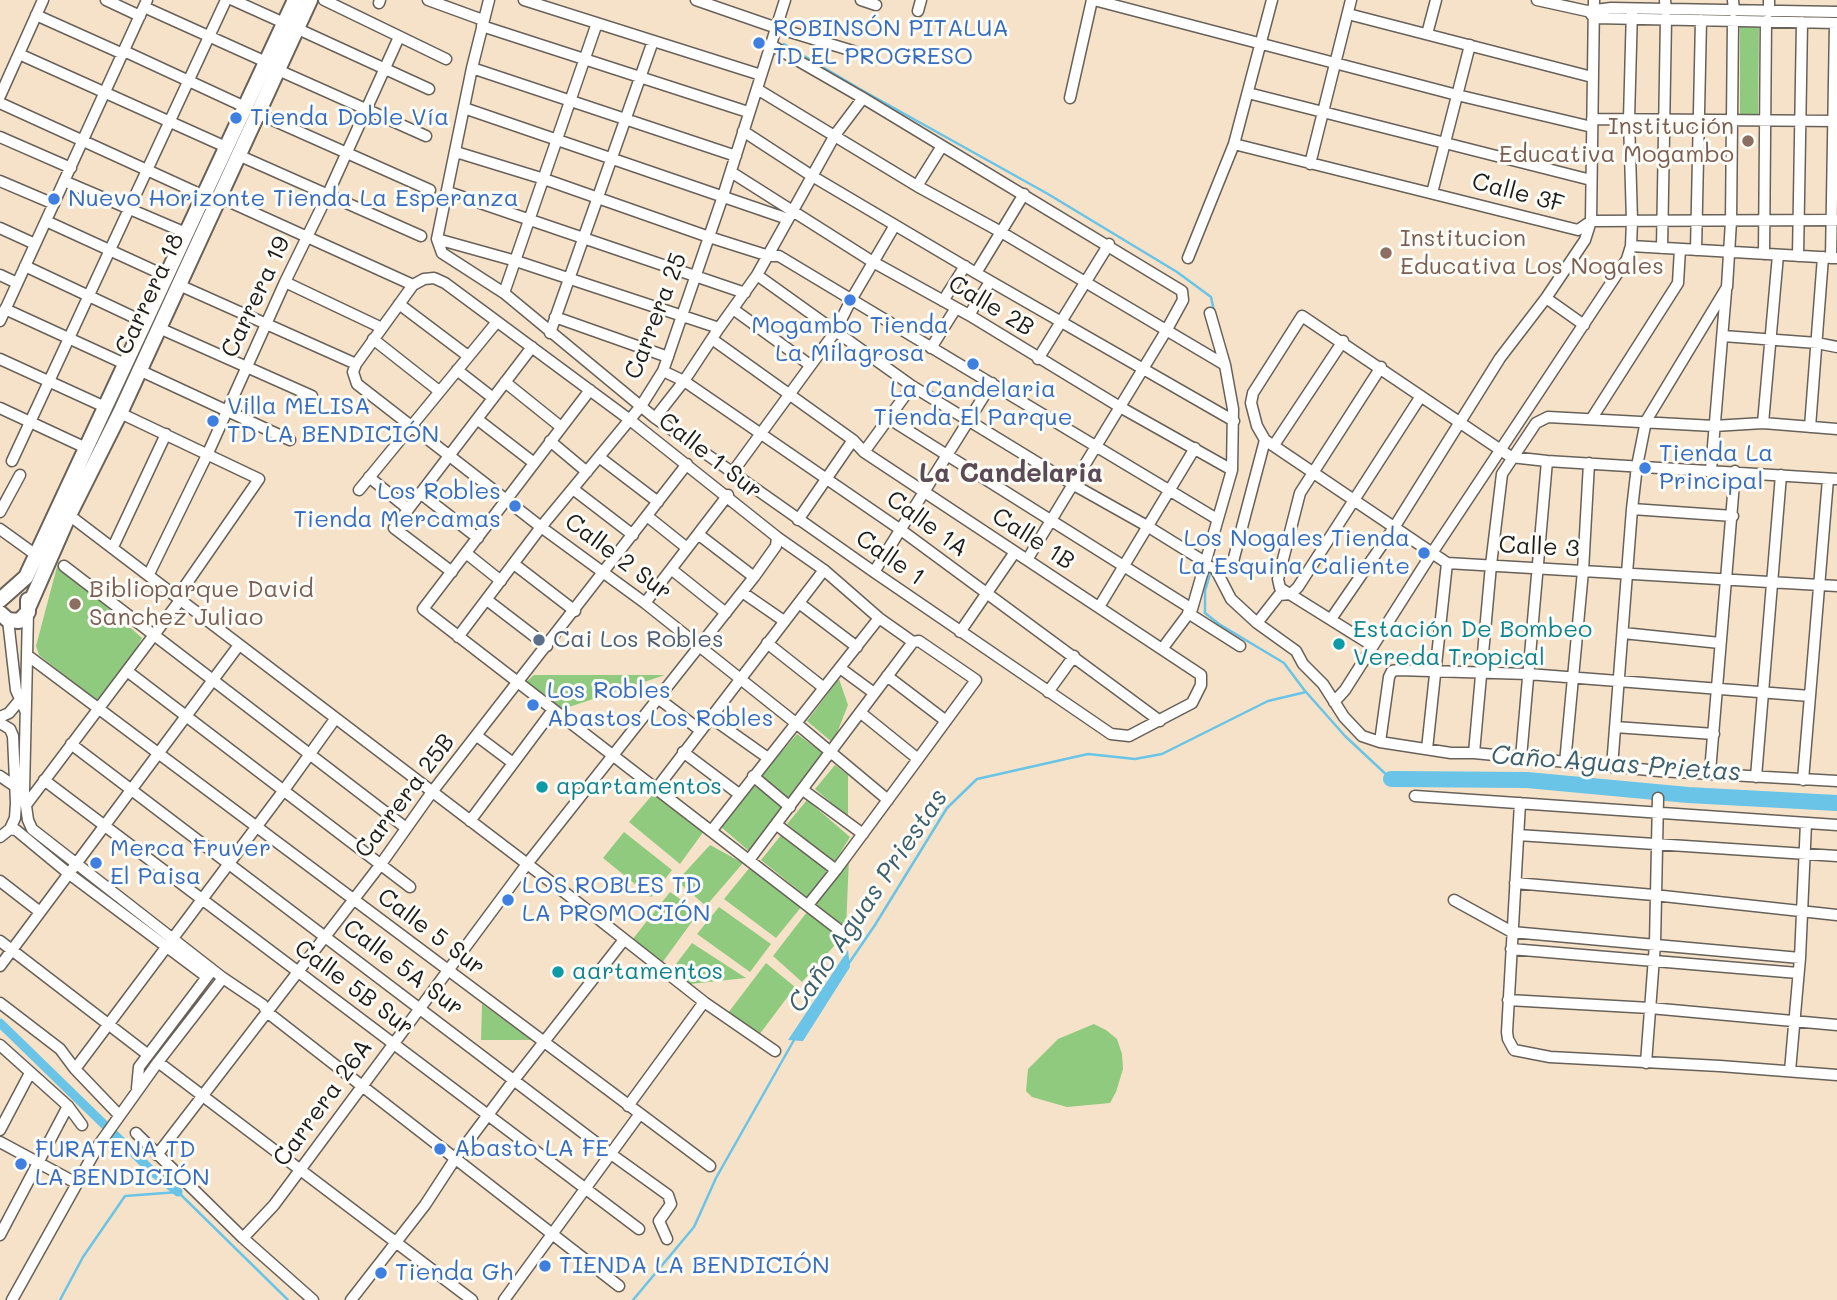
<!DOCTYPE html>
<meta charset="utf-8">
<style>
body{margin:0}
canvas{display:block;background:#f5e2c9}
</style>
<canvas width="1837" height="1300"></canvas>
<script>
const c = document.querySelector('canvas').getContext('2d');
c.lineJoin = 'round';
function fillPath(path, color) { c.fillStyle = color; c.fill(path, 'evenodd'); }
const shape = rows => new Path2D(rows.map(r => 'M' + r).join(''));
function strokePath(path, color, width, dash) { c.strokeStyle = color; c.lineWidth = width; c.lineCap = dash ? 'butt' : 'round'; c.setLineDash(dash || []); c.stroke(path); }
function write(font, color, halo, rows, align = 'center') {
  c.font = font + ' Mali,sans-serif'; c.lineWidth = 6; c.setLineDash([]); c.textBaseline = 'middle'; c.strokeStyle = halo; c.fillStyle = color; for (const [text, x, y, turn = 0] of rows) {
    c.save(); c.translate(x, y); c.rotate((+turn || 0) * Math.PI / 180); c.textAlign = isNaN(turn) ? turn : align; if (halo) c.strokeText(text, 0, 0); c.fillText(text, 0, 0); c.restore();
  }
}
fillPath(shape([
 [1740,26,1759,26,1758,114,1740,114],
 [58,563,142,638,132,657,98,702,39,655,36,646],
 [534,675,665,675,563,709,526,682],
 [839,679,848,705,833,743,807,721],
 [797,734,827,756,791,800,761,776],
 [835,765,848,775,848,817,815,789],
 [753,785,787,808,750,852,720,826],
 [654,793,704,831,680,864,629,822],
 [807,800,850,837,834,863,787,824],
 [624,832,672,870,651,897,603,858],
 [782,834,828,870,807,897,761,860],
 [710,845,743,863,706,906,677,881],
 [849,858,846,928,814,903],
 [751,866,802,906,776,938,724,899],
 [670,892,699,912,662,963,632,940],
 [719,907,771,944,750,972,697,934],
 [807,912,842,937,802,982,773,956],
 [692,943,746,978,690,984,670,972],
 [766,963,795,987,759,1035,728,1013],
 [482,1004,532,1040,481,1040],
 [1094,1024,1106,1030,1117,1039,1122,1054,1123,1069,1116,1092,1110,1103,1067,1107,1032,1097,1026,1091,1028,1069,1058,1039]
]), '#90ca7e');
fillPath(shape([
 [848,950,850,967,803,1041,788,1040]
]), '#69c4e7');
strokePath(shape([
 [784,44,858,88,1048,194,1177,272,1211,297,1214,311],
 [1210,574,1205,591,1205,613,1219,624,1284,663,1305,691],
 [849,963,875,925,947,808,977,779,1088,754,1135,759,1162,754,1268,701,1306,692,1345,736,1391,779],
 [60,1300,83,1257,125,1196,178,1192,288,1300],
 [633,1300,694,1227,716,1178,794,1040]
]), '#69c4e7', 2.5);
strokePath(shape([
 [0,1023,153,1172,178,1192]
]), '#69c4e7', 9);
strokePath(shape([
 [1391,779,1527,780,1688,795,1837,803]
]), '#69c4e7', 16);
const street = shape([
 [106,0,140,16],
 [233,0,284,23],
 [324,0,446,59],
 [428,0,483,20],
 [489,0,472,68,437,239,442,253,504,293,655,418,874,572,1111,734,1129,736,1192,703,1201,685,1201,675,864,452,853,440,712,339],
 [524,0,761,75],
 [696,0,777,28,853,51],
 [861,0,876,5],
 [1094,0,1457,95,1592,127],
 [1537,0,1587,11,1611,8,1837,12],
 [1665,0,1666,11],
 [1733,0,1734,11],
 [1769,0,1769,12],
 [379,3,380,0],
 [144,7,266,62],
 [918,11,921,0],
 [1590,13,1594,18,1837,23],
 [1348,14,1592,77],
 [36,15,123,54],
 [482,26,748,112],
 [298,29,429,89],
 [1427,34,1436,0],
 [771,45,863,98,1182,291,1183,300,1166,331,1027,560],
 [124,51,245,107],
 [19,54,226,147],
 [472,68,736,156],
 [278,70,426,136],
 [757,89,917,186,1001,232,1225,365],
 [1248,93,1591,180],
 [0,96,43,0],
 [1070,98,1092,0],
 [0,103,204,196],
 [464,108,788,219],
 [257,113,430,190],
 [1592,119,1837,121],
 [743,131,812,176,976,273,1234,421],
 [0,137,71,168],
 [1234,144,1578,230,1591,221,1837,220],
 [456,152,544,179,709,237,769,256,779,256,1217,519],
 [238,155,421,236],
 [1310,164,1351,0],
 [731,172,873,262,969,315,1120,407,1232,470],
 [0,181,54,204],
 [64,181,186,233],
 [917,186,942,146],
 [448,192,745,293],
 [1432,193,1470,45],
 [219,197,413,285],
 [46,221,166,276],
 [0,228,35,244],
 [437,239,516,261,719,328],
 [1631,246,1836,258],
 [1662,248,1666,19],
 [1696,250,1701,20],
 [1764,254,1766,21],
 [1798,256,1802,22],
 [1188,258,1234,144,1272,0],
 [1831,258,1835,23],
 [25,266,144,322],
 [976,273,1024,194],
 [0,275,17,283],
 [757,275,912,386,1074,485,1147,526,1205,562,1207,566,1215,568,1231,599,1257,623,1296,651,1303,664,1323,684,1344,717,1362,736,1380,742,1451,753,1474,753,1659,771,1837,781],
 [285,282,382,328],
 [179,285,356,364],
 [504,293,597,23],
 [1546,298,1584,325],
 [943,301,965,266],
 [399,304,468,356],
 [5,309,125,364],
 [733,309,810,365],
 [969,315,990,282],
 [555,317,668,357],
 [0,321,147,0],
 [159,328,312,396],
 [550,333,653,41],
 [1723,336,1817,343,1837,347],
 [373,339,439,391],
 [931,348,956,308],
 [0,359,105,407],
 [1038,359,1109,244],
 [139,370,290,440],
 [457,370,493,398],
 [663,371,684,381,901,530,1160,721],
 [505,382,561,427],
 [590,390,423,609,847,936],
 [0,408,86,448],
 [120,413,259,479,178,596],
 [655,418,684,381,719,328,757,275,835,135,863,98],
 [888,418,1192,609],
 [1592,418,1678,283,1680,249],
 [477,419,534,463],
 [1763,423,1778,255],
 [1810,427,1823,257],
 [550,441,587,472],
 [1274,445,1343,341],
 [864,452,912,386],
 [599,457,658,502],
 [12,461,226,0],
 [1711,470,1726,291],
 [732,473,835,332,851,300,895,225],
 [369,477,408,509],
 [1837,479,1547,461,1511,457,1302,316,1253,393,1251,403,1257,426,1265,440,1447,563,1837,586],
 [573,489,633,535],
 [359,490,496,323],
 [420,493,478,538],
 [1632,509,1733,516],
 [0,512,20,475],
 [69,515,568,895,704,1002,775,1051],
 [647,516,687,548],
 [798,520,853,440],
 [0,529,36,555],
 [698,534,754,577],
 [113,547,166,434],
 [466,553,501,581],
 [514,564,575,611],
 [64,566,406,828],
 [1215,568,1231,569,1265,440],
 [671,569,726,613],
 [452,572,394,528,532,347],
 [874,572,992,383],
 [149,574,208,453,285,282,328,194,399,37],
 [742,592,784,621],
 [487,600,547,646],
 [645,603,728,495],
 [799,603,857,647],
 [1099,607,1195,448],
 [28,612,24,792,28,820,32,829,223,978,263,1005,267,1012,619,1286],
 [1188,613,1240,646],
 [1331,619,1395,526,1500,358,1546,298,1585,240,1591,221,1594,0],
 [8,620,16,690,25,710],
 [1257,623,1279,595,1291,594,1298,587,1421,396],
 [960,632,1015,552],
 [1623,633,1720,643],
 [458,637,541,527,641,406,663,371,723,196,785,0],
 [767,643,824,688],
 [1373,646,1280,588,1278,579,1300,493,1381,367],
 [1162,649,1192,609,1232,470,1233,409,1225,365,1210,313],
 [27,655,710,1166],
 [840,668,874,693],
 [127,671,410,887],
 [887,676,946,721],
 [1048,692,1074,656],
 [659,699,700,730],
 [1334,702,1345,690,1432,553,1627,259,1631,246,1632,221,1629,119,1632,9],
 [861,713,918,759],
 [0,717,9,713,19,701],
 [710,717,768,758],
 [0,723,10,729,13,736,16,803,15,818,10,829,0,837],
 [1615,727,1714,734],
 [477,736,513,763],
 [1380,742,1389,677,1392,671,1398,670,1528,674,1810,696],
 [71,744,611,1154,668,1195,671,1204,659,1221,667,1239],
 [1427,749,1447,563],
 [683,752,739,794],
 [1474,753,1491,565,1502,474,1536,423,1548,417,1714,426,1763,423,1837,429],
 [1521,758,1547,461],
 [1565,763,1583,571,1589,463],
 [1612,767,1632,509,1637,466,1646,421,1727,287,1731,221,1733,20],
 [1710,772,1735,471],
 [0,776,16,787],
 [753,776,790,807],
 [1756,777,1781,475],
 [44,780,639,1229],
 [1803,780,1828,479],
 [657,788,824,570],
 [803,790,863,834],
 [1415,796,1837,825],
 [1520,803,1507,1032,1508,1039,1514,1050,1550,1057,1720,1066,1837,1075],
 [26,805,181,599],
 [470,821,553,710],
 [777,825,836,870],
 [10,829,16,830,68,873,207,977],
 [712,830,879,618],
 [1518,835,1837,856],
 [749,860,913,642],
 [0,881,40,912],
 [1515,883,1654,895,1837,915],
 [1454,900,1512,932,1800,958],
 [808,905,836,870,918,759,976,680,919,641,913,642,879,618,824,570,777,537,630,420,445,283,434,278,424,279,413,285,356,364,353,372,357,384,541,527,645,603,797,724,888,800],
 [0,941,147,1054],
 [1511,949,1798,973],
 [0,966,239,645],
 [1508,1000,1650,1008,1837,1025],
 [0,1003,60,1049,75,1069,119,1115],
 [0,1045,68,1106,82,1125],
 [158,1062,472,1300],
 [1646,1063,1655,944,1658,798],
 [75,1069,284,790,335,719],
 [1790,1071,1800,958,1806,823],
 [137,1088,139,1067,210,973],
 [628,1106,704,1002],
 [0,1130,30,1073],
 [136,1133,243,1238,313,1300],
 [0,1142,76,1183],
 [157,1155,381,864,432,792,687,464],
 [0,1235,68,1106],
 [243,1238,274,1205,300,1170,527,864,754,577,776,546,777,537],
 [12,1300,98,1146,158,1062,223,978],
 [351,1300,425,1205,455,1159,514,1080,623,941],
 [504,1300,639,1115]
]);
const secondary = shape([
 [0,600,26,577,295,0],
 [29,606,69,515,120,413,310,0],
 [0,613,8,620,19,621,28,612,28,600]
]);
strokePath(street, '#686159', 13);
strokePath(secondary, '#686159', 18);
strokePath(street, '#fff', 10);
strokePath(secondary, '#fff', 14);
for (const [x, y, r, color] of [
 [759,43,7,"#3f7fe0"],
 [236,118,7,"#3f7fe0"],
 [1748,141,7,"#8d6e63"],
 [54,199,7,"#3f7fe0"],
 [1386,253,7,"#8d6e63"],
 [850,300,7,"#3f7fe0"],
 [973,364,7,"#3f7fe0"],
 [213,421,7,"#3f7fe0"],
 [1645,468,7,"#3f7fe0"],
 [515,506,7,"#3f7fe0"],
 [1424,553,7,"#3f7fe0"],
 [75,604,7,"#8d6e63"],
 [539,640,7,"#5c6f8a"],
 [1339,644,7,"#0f9aa8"],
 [533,705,7,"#3f7fe0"],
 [542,787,7,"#0f9aa8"],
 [96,863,7,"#3f7fe0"],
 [508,900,7,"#3f7fe0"],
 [558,972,7,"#0f9aa8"],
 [440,1149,7,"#3f7fe0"],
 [21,1164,7,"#3f7fe0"],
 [545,1266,7,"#3f7fe0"],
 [381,1273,7,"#3f7fe0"]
]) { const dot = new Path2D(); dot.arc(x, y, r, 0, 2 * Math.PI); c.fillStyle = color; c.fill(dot); strokePath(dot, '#fdfcf7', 2.5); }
write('24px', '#366cbe', '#fdfcf7', [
 ["ROBINSÓN PITALUA",773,29],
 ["TD EL PROGRESO",773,57],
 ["Tienda Doble Vía",250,118],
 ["Nuevo Horizonte Tienda La Esperanza",68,199],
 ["Mogambo Tienda",850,326,"center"],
 ["La Milagrosa",850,354,"center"],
 ["La Candelaria",973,390,"center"],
 ["Tienda El Parque",973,418,"center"],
 ["Villa MELISA",227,407],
 ["TD LA BENDICIÓN",227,435],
 ["Tienda La",1659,454],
 ["Principal",1659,482],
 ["Los Robles",501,492,"right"],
 ["Tienda Mercamas",501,520,"right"],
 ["Los Nogales Tienda",1410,539,"right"],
 ["La Esquina Caliente",1410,567,"right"],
 ["Los Robles",547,691],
 ["Abastos Los Robles",547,719],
 ["Merca Fruver",110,849],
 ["El Paisa",110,877],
 ["LOS ROBLES TD",522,886],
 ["LA PROMOCIÓN",522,914],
 ["Abasto LA FE",454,1149],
 ["FURATENA TD",35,1150],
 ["LA BENDICIÓN",35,1178],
 ["TIENDA LA BENDICIÓN",559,1266],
 ["Tienda Gh",395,1273]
], 'left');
write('24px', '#785e54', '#fdfcf7', [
 ["Institución",1734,127,"right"],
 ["Educativa Mogambo",1734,155,"right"],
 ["Institucion",1400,239],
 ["Educativa Los Nogales",1400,267],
 ["Biblioparque David",89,590],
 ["Sanchez Juliao",89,618]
], 'left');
write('24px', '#1c1c1c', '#fdfcf7', [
 ["Calle 3F",1518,193,15],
 ["Carrera 18",150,294,-65],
 ["Carrera 19",256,297,-65],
 ["Calle 2B",991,306,31],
 ["Carrera 25",656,316,-69],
 ["Calle 1 Sur",710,456,38],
 ["Calle 1A",927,524,36],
 ["Calle 1B",1033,539,33],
 ["Calle 3",1539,547,3],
 ["Calle 2 Sur",618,557,37],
 ["Calle 1",890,558,35],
 ["Carrera 25B",405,796,-53],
 ["Calle 5 Sur",431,932,37],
 ["Calle 5A Sur",403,968,37],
 ["Calle 5B Sur",354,988,37],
 ["Carrera 26A",323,1103,-54]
]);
write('24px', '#0d838f', '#fdfcf7', [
 ["Estación De Bombeo",1353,630],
 ["Vereda Tropical",1353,658],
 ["apartamentos",556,787],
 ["aartamentos",572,972]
], 'left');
write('24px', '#4e5e75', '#fdfcf7', [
 ["Cai Los Robles",553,640]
], 'left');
write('bold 26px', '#5a4b56', '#fdfcf7', [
 ["La Candelaria",1011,474]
]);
write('italic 26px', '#3b5f6d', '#fdfcf7', [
 ["Caño Aguas Prietas",1616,764,4],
 ["Caño Aguas Priestas",868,901,-56]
]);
</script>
